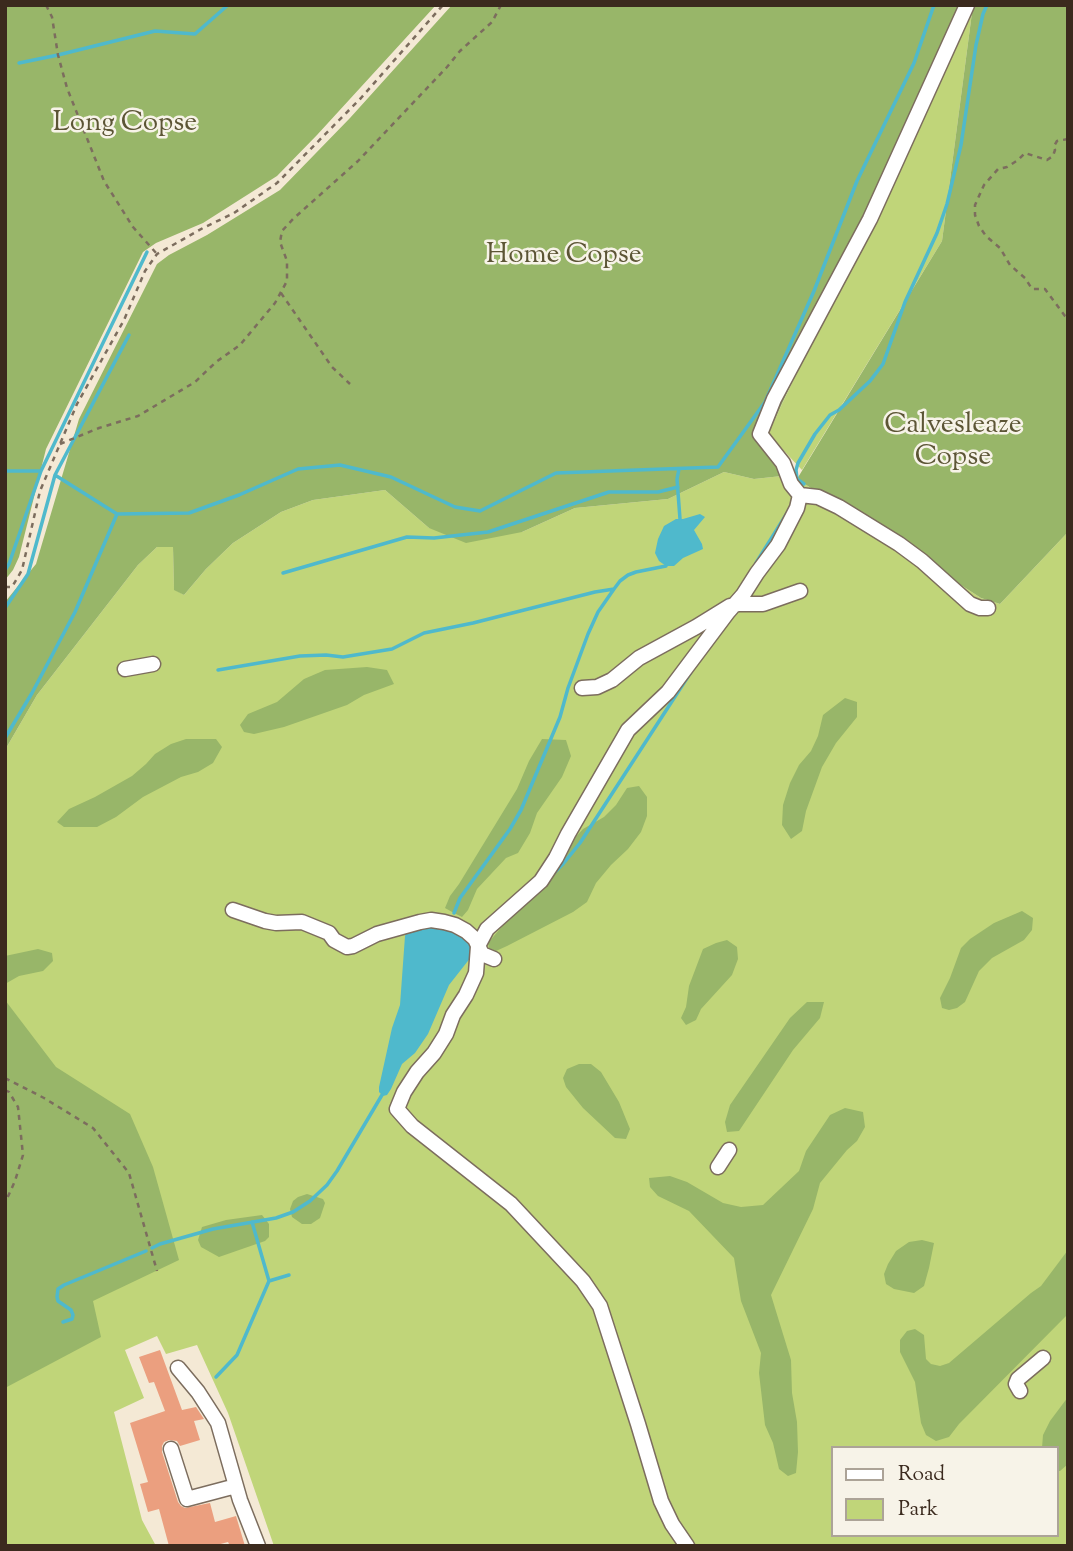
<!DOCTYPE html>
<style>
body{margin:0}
#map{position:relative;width:1073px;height:1551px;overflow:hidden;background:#f4e9d5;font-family:"Sorts Mill Goudy",serif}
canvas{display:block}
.frame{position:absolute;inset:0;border:7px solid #3b2a1e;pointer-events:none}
.legend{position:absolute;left:831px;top:1446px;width:228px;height:91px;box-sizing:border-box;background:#f7f3e8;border:2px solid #aca397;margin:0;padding:9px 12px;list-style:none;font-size:21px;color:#3b2a1e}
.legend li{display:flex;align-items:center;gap:14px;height:35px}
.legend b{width:35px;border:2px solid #aca397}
</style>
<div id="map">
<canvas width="1073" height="1551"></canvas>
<div class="frame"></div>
<ul class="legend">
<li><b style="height:9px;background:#fff"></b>Road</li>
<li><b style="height:19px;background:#c0d579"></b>Park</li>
</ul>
</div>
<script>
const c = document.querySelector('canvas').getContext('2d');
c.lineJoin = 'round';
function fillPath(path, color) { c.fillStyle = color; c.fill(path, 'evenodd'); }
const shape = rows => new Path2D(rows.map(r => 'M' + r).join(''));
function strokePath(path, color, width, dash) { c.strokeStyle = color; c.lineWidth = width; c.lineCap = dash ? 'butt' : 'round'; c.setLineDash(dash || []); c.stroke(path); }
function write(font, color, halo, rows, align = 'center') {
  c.font = font + ' "Sorts Mill Goudy",serif'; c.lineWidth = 5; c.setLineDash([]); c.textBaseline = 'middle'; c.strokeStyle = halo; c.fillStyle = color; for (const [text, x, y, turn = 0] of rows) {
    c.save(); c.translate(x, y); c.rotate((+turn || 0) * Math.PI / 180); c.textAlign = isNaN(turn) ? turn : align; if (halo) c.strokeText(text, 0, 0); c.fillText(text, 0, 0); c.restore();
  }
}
fillPath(shape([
 [973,5,942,241,802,470,768,434,798,370,856,258],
 [724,472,754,479,782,476,797,479,981,598,1000,604,1068,532,1068,1546,274,1546,228,1413,197,1345,166,1354,157,1336,125,1350,144,1398,114,1412,142,1520,156,1546,5,1546,5,750,37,695,138,565,157,547,173,546,174,589,184,595,206,569,233,543,281,512,313,500,385,490,429,528,522,532,575,508,668,499],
 [833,1448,1057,1448,1057,1535,833,1535]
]), '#c0d579');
fillPath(shape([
 [5,5,436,5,317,135,277,176,203,223,156,243,143,252,46,449,19,557,13,570,5,580],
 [452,5,967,5,768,434,760,442,782,476,754,479,724,472,668,499,575,508,522,532,466,543,429,528,385,490,313,500,281,512,233,543,206,569,184,595,174,590,173,547,157,547,138,565,37,695,5,750,5,602,36,564,79,419,157,264,169,255,207,235,280,190,350,118],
 [973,5,1068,5,1068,532,1000,604,981,598,797,479,942,241],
 [367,667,387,670,394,684,364,695,347,705,284,727,254,734,244,732,240,725,248,714,277,702,304,679,325,670],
 [845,698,857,702,857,717,836,743,822,767,806,811,802,831,791,839,782,825,783,805,790,783,799,765,811,751,818,736,823,715],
 [186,739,216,739,222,747,213,763,198,772,181,777,143,797,116,817,97,827,64,827,57,822,69,809,95,797,132,776,146,764,155,754,171,744],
 [542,739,566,740,571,756,562,777,537,813,530,833,518,853,506,858,477,889,468,910,462,917,454,913,445,908,450,896,459,884,517,789,529,761],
 [639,786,647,797,647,816,641,832,628,849,611,865,596,883,587,902,573,912,507,946,496,951,489,948,488,943,566,851,573,840,583,829,604,817,616,805,627,788],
 [1022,911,1033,918,1032,930,1024,940,992,958,979,971,965,1002,957,1008,949,1010,942,1008,940,998,950,978,961,948,970,939,994,923],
 [727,940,737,947,738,959,732,975,701,1009,696,1020,686,1025,681,1018,686,1007,689,986,703,949,716,943],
 [38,949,52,953,53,961,43,971,19,976,5,984,5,956],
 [5,1000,56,1067,130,1114,153,1167,179,1260,93,1301,101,1337,5,1388],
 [807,1002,824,1002,820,1018,793,1050,739,1131,727,1132,725,1122,730,1105,790,1018],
 [579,1064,591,1064,601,1072,619,1102,630,1129,626,1139,615,1138,583,1108,566,1087,563,1078,567,1069],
 [845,1108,863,1112,865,1127,857,1141,847,1150,820,1183,813,1209,771,1295,791,1360,792,1393,797,1422,798,1452,796,1473,788,1476,779,1469,773,1443,765,1425,759,1373,761,1353,741,1301,734,1258,689,1211,658,1196,650,1187,649,1178,670,1176,687,1182,723,1203,741,1207,763,1205,799,1171,806,1151,830,1115],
 [307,1194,323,1199,325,1203,320,1218,311,1224,302,1224,292,1217,290,1209,293,1201,298,1197],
 [262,1215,269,1224,269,1237,265,1241,219,1257,201,1247,198,1240,202,1227,226,1220],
 [922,1240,934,1243,929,1268,924,1286,914,1293,894,1289,886,1284,884,1274,888,1264,896,1251,909,1242],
 [1068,1250,1068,1314,959,1424,949,1437,936,1441,926,1435,921,1423,915,1382,900,1352,900,1340,907,1331,915,1329,924,1335,926,1359,931,1364,940,1366,949,1363,1031,1293,1041,1286],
 [1068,1397,1068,1464,1060,1471,1057,1471,1057,1448,1042,1448,1043,1435,1050,1421]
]), '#98b669');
fillPath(shape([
 [700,514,705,517,694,530,702,544,703,549,683,558,674,566,666,566,659,561,655,553,658,539,664,526,676,519,683,519],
 [415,927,446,927,465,937,470,945,471,957,449,985,428,1034,415,1053,402,1064,391,1089,387,1095,383,1096,379,1092,379,1087,392,1028,400,1005,405,936,406,933]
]), '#4fb9cc');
strokePath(shape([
 [19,63,58,55,155,31,195,34,228,5],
 [679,469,677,479,680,519],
 [5,471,41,471],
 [55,475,117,514,189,513,239,495,298,469,340,465,391,477,455,507,480,511,556,473,718,467,765,402,814,291,857,181,914,63,934,5],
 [804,484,797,479,796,470,798,463,815,434,830,415,839,410,870,381,883,364,905,302,937,233,947,204,961,145,976,45,983,14,987,5],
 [756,563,789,510],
 [5,570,9,564,41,471,147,252],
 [283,573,407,537,434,538,488,532,609,492,658,492,678,487],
 [5,608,28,574,55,475,129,335],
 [218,670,300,656,326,655,343,657,392,649,424,633,473,623,595,592,614,589,620,581,628,575,636,572,666,566],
 [5,738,32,693,75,612,117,514],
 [554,873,563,864,580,843,691,672],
 [454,913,460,898,510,829,521,810,560,717,568,688,588,634,598,612,614,589],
 [152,1248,160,1244,213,1229,276,1218,293,1212,310,1201,327,1185,337,1171,382,1095],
 [269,1281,289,1275],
 [63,1322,72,1319,73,1315,71,1310,58,1301,57,1297,58,1289,64,1285,146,1251],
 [216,1377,237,1355,269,1281,252,1222]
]), '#4fb9cc', 3.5);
fillPath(shape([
 [160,1350,182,1410,196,1407,204,1419,194,1421,200,1440,180,1446,177,1441,169,1440,164,1442,162,1446,162,1452,178,1502,181,1506,185,1508,210,1503,215,1522,236,1516,245,1546,230,1546,228,1542,213,1546,169,1546,159,1509,148,1512,140,1484,148,1482,130,1423,165,1411,154,1382,149,1383,139,1357]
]), '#eb9f7f');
const minor = shape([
 [967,5,870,219,774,399,760,434,783,463,791,484,800,495,818,497,839,507,899,544,922,561,970,604,980,608,988,608],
 [125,669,153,664],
 [582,688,597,687,612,680,639,658,696,627,730,606,739,604,763,604,800,591],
 [233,910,265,921,276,923,302,922,329,933,334,940,347,947,353,946,377,934,420,922,431,920,444,922,455,925,466,931,475,939,482,954,494,959],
 [718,1167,729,1150],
 [178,1368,198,1392,218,1423,240,1500,258,1546],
 [1020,1391,1016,1384,1018,1379,1043,1358],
 [171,1449,187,1499,236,1486],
 [687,1546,672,1524,661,1501,638,1424,600,1306,583,1281,511,1204,412,1126,397,1109,404,1092,417,1072,434,1053,446,1034,453,1015,466,995,476,973,478,946,487,929,541,881,556,858,568,834,628,730,668,692,728,612,743,595,757,573,778,545,797,508,800,495]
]);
strokePath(minor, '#7c6d5e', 17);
strokePath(shape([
 [46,5,52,17,58,55,67,88,104,181,133,227,157,254],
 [1068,139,1057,141,1054,146,1055,150,1053,156,1047,160,1025,153,1018,160,1007,167,998,169,984,185,975,205,975,215,979,226,986,236,1000,248,1010,265,1025,278,1032,289,1045,289,1065,316,1068,318],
 [281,293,332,367,350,384],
 [60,444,99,428,138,416,195,382,216,362,240,345,275,303,287,281,287,261,280,242,282,231,293,219,358,161,447,67,460,51,492,22,501,5],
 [5,587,12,587,22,570,40,491,77,404,124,320,145,271,157,254,203,228,234,213,277,183,361,98,443,5],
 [5,1078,44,1098,93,1128,129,1173,157,1271],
 [5,1090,9,1092,18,1107,23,1155,15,1181,5,1203]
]), '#7c6d5e', 2.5, [5, 5]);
strokePath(minor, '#fff', 14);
write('28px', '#5c5535', '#f7f3e8', [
 ["Long Copse",125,125],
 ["Home Copse",564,257],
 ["Calvesleaze",953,427],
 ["Copse",953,459]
]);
</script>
